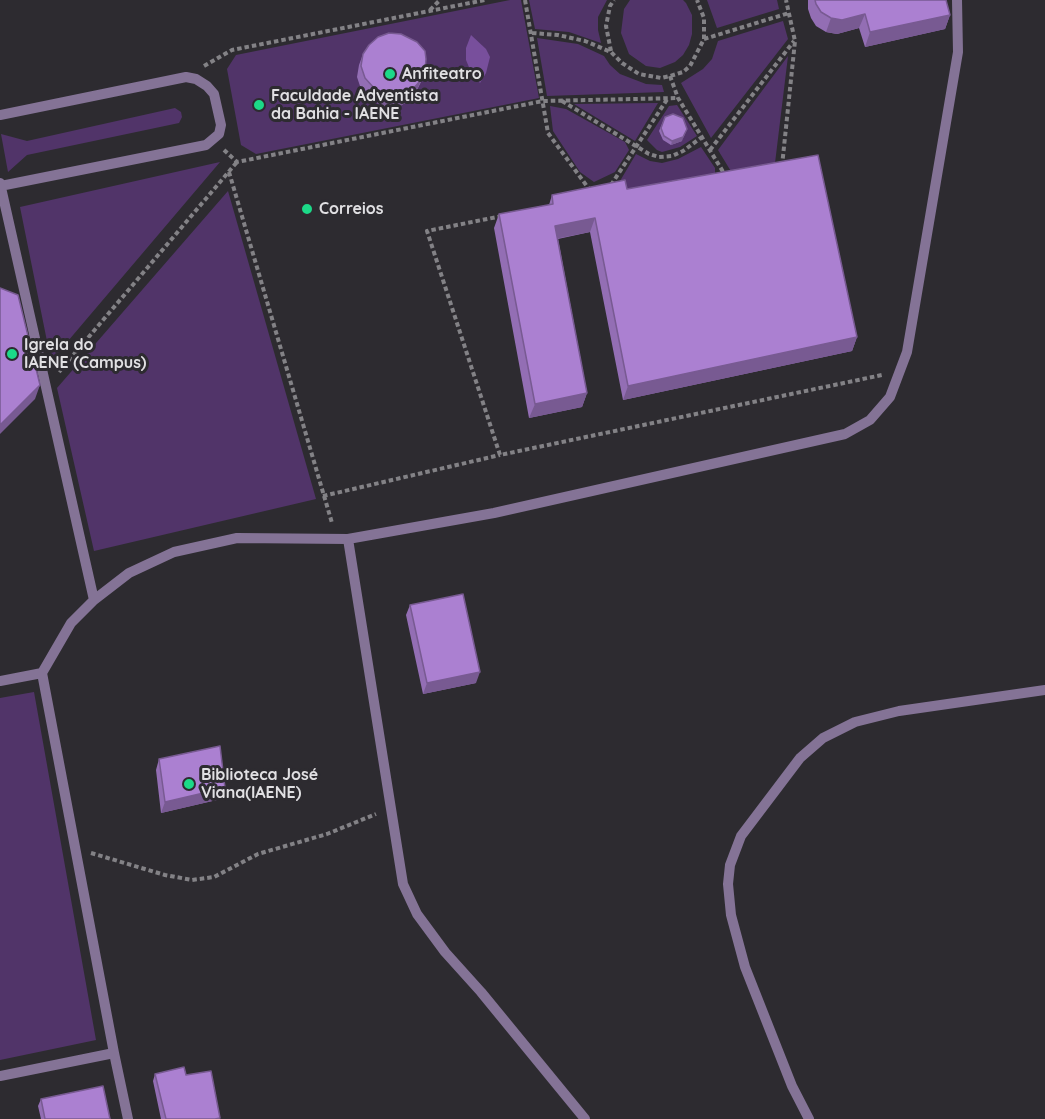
<!DOCTYPE html>
<meta charset="utf-8">
<style>
body{margin:0}
canvas{display:block;background:#2d2b30}
</style>
<canvas width="1045" height="1119"></canvas>
<script>
const c = document.querySelector('canvas').getContext('2d');
c.lineJoin = 'round';
function fillPath(path, color) { c.fillStyle = color; c.fill(path, 'evenodd'); }
const shape = rows => new Path2D(rows.map(r => 'M' + r).join(''));
function strokePath(path, color, width, dash) { c.strokeStyle = color; c.lineWidth = width; c.lineCap = dash ? 'butt' : 'round'; c.setLineDash(dash || []); c.stroke(path); }
function write(font, color, halo, rows, align = 'center') {
  c.font = font + ' Quicksand,sans-serif'; c.lineWidth = 6; c.setLineDash([]); c.textBaseline = 'middle'; c.strokeStyle = halo; c.fillStyle = color; for (const [text, x, y, turn = 0] of rows) {
    c.save(); c.translate(x, y); c.rotate((+turn || 0) * Math.PI / 180); c.textAlign = isNaN(turn) ? turn : align; if (halo) c.strokeText(text, 0, 0); c.fillText(text, 0, 0); c.restore();
  }
}
fillPath(shape([
 [510,0,521,0,539,98,256,154,241,145,227,69,236,55],
 [529,0,607,0,598,17,598,30,601,43,569,32,535,29],
 [630,0,683,0,686,3,692,15,692,34,689,45,683,55,675,62,660,68,646,66,629,54,621,33,624,9],
 [707,0,777,0,779,9,717,28],
 [783,21,788,39,711,138,681,83,703,69,712,59,718,41],
 [537,38,578,44,604,56,610,65,620,74,646,84,662,85,664,92,547,96],
 [788,56,775,163,732,173,718,150],
 [658,103,635,141,574,104],
 [677,105,697,136,680,147,662,152,657,150,647,140,669,106],
 [550,106,566,109,625,142,629,150,615,172,594,182,580,172,553,131],
 [175,108,181,112,182,117,179,123,27,155,8,172,1,134,27,141],
 [701,147,715,168,715,175,627,191,622,188,620,181,636,154,650,161,662,163,678,159],
 [220,162,51,361,20,207],
 [228,191,316,499,94,551,57,388],
 [34,692,96,1040,0,1060,0,698]
]), '#513469');
fillPath(shape([
 [471,35,486,49,490,57,486,73,480,83,471,72,466,60,466,48]
]), '#784f9c');
strokePath(shape([
 [525,0,548,133,589,189],
 [430,10,440,0],
 [532,33,558,35,585,41,611,52,622,63,639,74,661,78,670,76,683,72,690,66,704,39,704,18,697,0],
 [704,39,789,13],
 [611,51,606,26,610,6,614,0],
 [204,66,232,50,485,0],
 [670,76,678,98,725,175],
 [562,101,649,154,659,157,672,156,683,151,702,137],
 [224,150,237,162,543,101,678,98],
 [710,150,794,41],
 [782,166,795,41,786,0],
 [229,172,332,523],
 [611,185,668,98],
 [502,216,427,231,500,455,882,375],
 [59,372,237,162],
 [323,496,500,455],
 [91,853,165,875,192,880,214,877,258,854,327,834,376,814]
]), '#838286', 4, [4.5, 3]);
strokePath(shape([
 [0,115,186,77,196,79,207,86,214,94,221,125,219,134,206,145,0,186],
 [0,183,94,600],
 [348,539,403,884,417,914,445,952,481,992,585,1119],
 [42,673,114,1053,128,1119],
 [0,681,42,673,71,623,94,600,129,573,174,552,237,538,348,539,494,513,845,434,870,420,890,397,907,352,958,52,957,0],
 [0,1076,114,1053],
 [809,1119,792,1086,745,967,731,915,728,884,730,865,741,836,800,758,823,738,855,722,899,711,1045,690]
]), '#847396', 10);
fillPath(shape([
 [808,0,946,0,950,15,945,29,865,47,859,28,837,34,826,32,816,26,811,18,808,9],
 [363,54,421,82,416,92,408,101,397,108,382,106,370,99,361,89,357,77,359,65],
 [665,117,682,141,671,145,663,140,659,131],
 [627,189,857,337,852,351,623,400,590,232,558,239,587,393,582,407,529,418,494,228,499,214,549,205,552,195],
 [410,605,476,683,423,694,406,615],
 [159,759,225,788,221,799,161,813,156,770],
 [155,1074,186,1075,219,1119,161,1119,153,1081],
 [41,1099,110,1119,41,1119,38,1106]
]), '#936eb4');
fillPath(shape([
 [865,14,859,28,837,34,826,32,831,18],
 [950,15,945,29,865,47,870,32],
 [425,71,416,92,408,101,397,108,382,106,386,95],
 [687,129,682,141,671,145,672,141],
 [595,218,590,232,550,240,555,226],
 [857,337,852,351,623,400,628,386],
 [40,385,35,399,0,434,0,425],
 [587,393,582,407,529,418,535,404],
 [480,672,476,683,423,694,427,683],
 [225,788,221,799,161,813,165,802]
]), '#785a92');
const building = shape([
 [815,0,946,0,950,15,870,32,865,14,842,20,831,18,821,12,816,4,815,0],
 [389,33,401,34,417,42,425,51,426,59,425,71,420,81,412,90,401,97,386,95,374,88,365,78,361,66,363,54,369,45,378,37,389,33],
 [673,114,683,118,687,129,683,137,672,141,664,136,661,128,665,117,673,114],
 [818,155,857,337,628,386,595,218,555,226,587,393,535,404,499,214,553,204,552,195,625,180,627,189,818,155],
 [0,288,18,295,40,385,0,425,0,288],
 [463,594,480,672,427,683,410,605,463,594],
 [220,746,225,788,165,802,159,759,220,746],
 [184,1067,186,1075,211,1071,220,1118,215,1119,166,1119,155,1074,184,1067],
 [103,1086,110,1119,45,1119,41,1099,103,1086]
]);
fillPath(building, '#ab80d1');
strokePath(building, '#785a92', 1.5);
for (const [x, y, r, color] of [
 [390,74,6,"#1cd988"],
 [259,105,6,"#1cd988"],
 [307,209,6,"#1cd988"],
 [12,354,6,"#1cd988"],
 [189,784,6,"#1cd988"]
]) { const dot = new Path2D(); dot.arc(x, y, r, 0, 2 * Math.PI); c.fillStyle = color; c.fill(dot); strokePath(dot, '#2d2b30', 2); }
write('bold 16px', '#e1e0e3', '#2d2b30', [
 ["Anfiteatro",402,74],
 ["Faculdade Adventista",271,96],
 ["da Bahia - IAENE",271,114],
 ["Correios",319,209],
 ["Igrela do",24,345],
 ["IAENE (Campus)",24,363],
 ["Biblioteca José",201,775],
 ["Viana(IAENE)",201,793]
], 'left');
</script>
